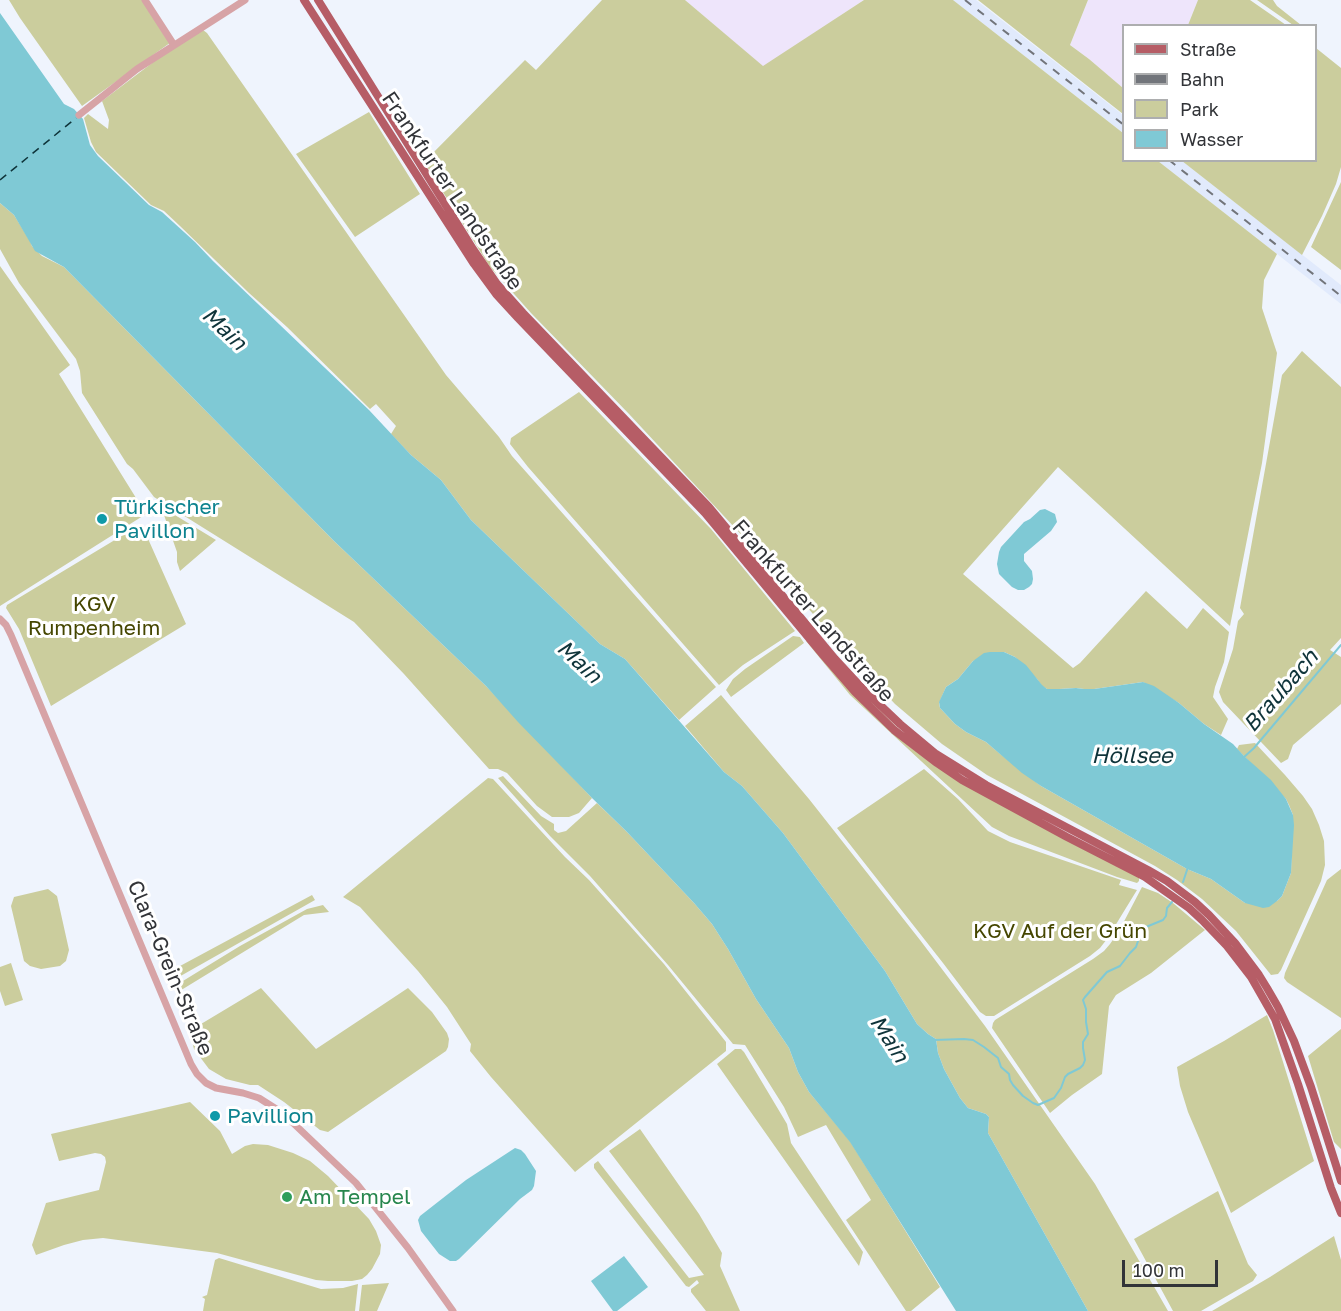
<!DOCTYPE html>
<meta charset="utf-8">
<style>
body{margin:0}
#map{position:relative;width:1341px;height:1311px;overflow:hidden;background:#eff4fd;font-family:"Golos Text",sans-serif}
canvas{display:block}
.legend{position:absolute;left:1122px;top:24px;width:195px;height:138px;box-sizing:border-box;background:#fff;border:2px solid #adaeaf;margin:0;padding:8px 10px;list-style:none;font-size:18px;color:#323438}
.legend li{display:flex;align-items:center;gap:12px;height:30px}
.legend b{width:30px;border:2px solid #adaeaf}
.scale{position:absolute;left:1122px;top:1260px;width:96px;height:27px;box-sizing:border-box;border:3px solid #323438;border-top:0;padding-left:8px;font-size:18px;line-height:21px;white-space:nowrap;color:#323438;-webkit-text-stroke:4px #fff;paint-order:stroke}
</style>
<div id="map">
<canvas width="1341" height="1311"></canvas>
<ul class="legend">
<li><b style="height:8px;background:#b65d66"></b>Straße</li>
<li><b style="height:8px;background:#72757b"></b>Bahn</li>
<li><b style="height:16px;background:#cbcd9d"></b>Park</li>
<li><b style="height:16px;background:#7fc9d5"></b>Wasser</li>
</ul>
<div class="scale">100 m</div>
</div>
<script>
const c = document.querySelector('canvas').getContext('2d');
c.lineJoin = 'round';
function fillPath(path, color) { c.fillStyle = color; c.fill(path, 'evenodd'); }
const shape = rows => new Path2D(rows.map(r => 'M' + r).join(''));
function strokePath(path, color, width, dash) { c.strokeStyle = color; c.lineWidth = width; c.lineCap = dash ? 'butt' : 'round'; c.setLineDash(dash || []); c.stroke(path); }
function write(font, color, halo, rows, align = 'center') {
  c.font = font + ' "Golos Text",sans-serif'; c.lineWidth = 6; c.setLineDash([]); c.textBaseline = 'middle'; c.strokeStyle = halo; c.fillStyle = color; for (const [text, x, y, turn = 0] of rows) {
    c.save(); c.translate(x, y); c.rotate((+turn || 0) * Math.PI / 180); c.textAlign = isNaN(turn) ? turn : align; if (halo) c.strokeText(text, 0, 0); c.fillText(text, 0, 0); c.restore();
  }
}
fillPath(shape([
 [953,0,976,0,1123,115,1123,133],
 [1158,161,1182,161,1341,285,1341,304]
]), '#e1eafc');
fillPath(shape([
 [685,0,864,0,763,67],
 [1088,0,1198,0,1188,25,1124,26,1123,88,1089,59,1070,45]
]), '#eee5fb');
fillPath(shape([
 [9,0,147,0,174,40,82,106,20,18],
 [602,0,685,0,763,66,864,0,953,0,1123,133,1124,160,1158,161,1277,254,1264,280,1262,308,1277,353,1262,463,1230,626,1058,467,963,574,1073,668,1080,663,1146,591,1187,629,1203,608,1229,632,1224,662,1215,687,1213,697,1228,719,1221,735,1204,724,1179,703,1143,682,1094,689,1084,689,1076,688,1059,689,1047,689,1042,686,1037,679,1015,657,1004,652,973,661,958,679,946,687,939,703,940,708,955,724,966,732,986,742,999,753,1041,786,1187,869,1211,879,1245,903,1277,901,1282,896,1291,873,1293,815,1289,805,1286,799,1237,749,1239,745,1255,743,1285,775,1303,796,1312,809,1319,825,1324,841,1325,865,1321,881,1281,970,1278,974,1271,975,1236,931,1202,899,1177,880,1155,866,987,775,942,744,895,704,844,650,788,585,629,414,531,313,490,267,424,162,525,60,536,70],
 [978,0,1088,0,1070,45,1089,59,1123,88,1123,114],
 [1198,0,1250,0,1286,25,1188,25],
 [1257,0,1273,0,1277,6,1301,25,1293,25],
 [203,30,207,33,446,375,499,437,512,456,716,687,679,720,625,659,600,644,471,520,441,480,411,455,391,434,396,426,376,404,370,409,287,327,249,293,180,226,164,211,151,205,96,152,91,142,84,118,88,114,108,129,109,120,102,101,156,60],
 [1316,48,1341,68,1341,167,1336,184,1322,216,1302,255,1182,161,1316,160],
 [369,112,420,194,355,237,296,154],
 [1341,182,1341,270,1311,247],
 [0,203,14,215,30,241,32,246,42,256,64,267,334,541,486,686,592,798,579,813,569,817,552,817,537,806,507,773,498,769,489,769,404,674,354,622,154,497,133,469,127,464,82,393,80,371,76,359,19,283,0,249],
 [0,266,70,365,59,374,146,514,0,606],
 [1302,351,1341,387,1341,638,1330,650,1341,657,1341,704,1293,745,1288,759,1281,763,1223,702,1219,692,1233,649,1238,621,1244,614,1240,608,1282,375],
 [579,392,711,529,795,631,743,665,719,685,528,467,510,444,511,438],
 [165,509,216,540,180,571,177,562,177,552,164,515],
 [133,529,145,532,186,624,51,706,19,629,6,608,7,605],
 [793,636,800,637,804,643,731,697,726,690,733,679,745,669],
 [806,641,808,641,936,765,1139,877,1139,881,1137,883,1117,877,1009,836,992,827,850,695],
 [721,695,809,799,920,940,985,1026,1095,1184,1168,1311,1088,1311,988,1133,989,1117,986,1114,968,1108,960,1098,944,1069,938,1053,936,1039,928,1034,917,1024,885,971,783,833,742,786,724,772,685,726],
 [924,769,958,799,988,831,1010,842,1121,880,1119,885,1137,890,1107,939,1100,948,1090,956,994,1016,986,1016,980,1012,943,963,837,828],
 [503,776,541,816,554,824,554,830,558,833,566,831,597,803,627,832,694,903,712,924,728,949,756,999,789,1048,798,1072,809,1092,850,1141,940,1287,911,1311,906,1311,846,1220,871,1200,826,1125,798,1137,784,1107,745,1045,733,1044,668,965,590,876,550,836,498,778],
 [488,778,493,779,565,857,589,880,664,964,726,1042,726,1051,575,1172,491,1077,470,1051,471,1044,447,1007,418,971,360,907,343,897],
 [1341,869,1341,1018,1287,982,1284,978,1285,973,1327,880],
 [1142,887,1158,893,1173,903,1205,930,1151,973,1116,995,1109,1006,1102,1074,1072,1095,1050,1113,992,1028,993,1023,995,1020,1093,959,1104,951,1110,944,1119,931],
 [48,889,57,896,69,950,66,961,60,966,41,969,30,966,24,961,11,906,14,897],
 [312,895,315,900,177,978,171,977,167,973],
 [323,905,329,912,304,915,178,992,178,984,240,946,307,909],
 [11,963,23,1000,5,1006,0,991,0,967],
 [261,988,316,1049,408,988,432,1012,447,1033,449,1039,448,1047,446,1051,328,1132,320,1130,284,1102,258,1085,250,1085,226,1079,209,1069,194,1049,191,1038,191,1030],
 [1267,1015,1273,1030,1314,1161,1231,1213,1188,1112,1180,1086,1177,1067,1224,1041],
 [1341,1029,1341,1149,1334,1142,1308,1056],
 [735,1049,741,1049,744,1052,787,1124,791,1143,863,1252,859,1266,717,1064],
 [190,1102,220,1131,232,1154,245,1146,253,1144,268,1145,293,1153,310,1161,328,1176,369,1219,376,1231,381,1245,380,1254,372,1269,367,1275,362,1279,352,1281,328,1281,316,1280,217,1253,103,1238,83,1240,64,1245,36,1255,32,1245,46,1203,99,1190,106,1162,105,1157,101,1154,95,1153,59,1161,51,1134],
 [640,1129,699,1214,722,1253,720,1266,740,1311,706,1311,691,1292,691,1289,699,1283,697,1280,689,1287,686,1286,594,1168,594,1164,598,1161,689,1278,704,1275,609,1151],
 [1218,1191,1248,1264,1257,1275,1253,1281,1201,1311,1173,1311,1134,1239],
 [1334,1236,1341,1260,1341,1311,1212,1311,1270,1277],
 [219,1258,321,1289,343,1288,358,1284,355,1311,203,1311,205,1299,202,1297,207,1295,215,1260],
 [389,1283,377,1311,359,1311,362,1285]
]), '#cbcd9d');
fillPath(shape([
 [0,13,64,104,74,109,83,119,90,145,98,156,149,205,162,212,195,242,213,261,369,410,411,455,441,480,471,520,600,644,625,659,724,772,742,786,783,833,885,971,917,1024,928,1034,936,1039,938,1053,944,1069,960,1098,968,1108,986,1114,989,1117,988,1133,1088,1311,956,1311,850,1142,809,1092,798,1072,789,1048,756,999,728,949,712,924,694,903,627,832,592,798,518,722,486,686,334,541,64,267,35,251,14,215,0,203],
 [1045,509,1055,514,1057,522,1051,531,1024,554,1024,561,1032,571,1033,579,1032,584,1029,587,1024,590,1018,590,1012,587,999,574,997,564,999,552,1001,547,1024,522,1030,519,1040,510],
 [990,652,1004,652,1015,657,1026,665,1042,685,1047,689,1059,689,1076,688,1084,689,1094,689,1143,682,1154,686,1179,703,1204,724,1233,744,1244,756,1271,780,1286,799,1293,815,1294,825,1291,873,1282,896,1277,901,1269,907,1263,908,1245,903,1211,879,1187,869,1041,786,1022,773,986,742,966,732,955,724,940,708,939,702,946,687,958,679,973,661,984,653],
 [515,1148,521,1150,525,1154,536,1171,534,1186,532,1190,520,1199,459,1259,456,1261,450,1261,439,1254,421,1231,418,1220,420,1216,466,1180],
 [624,1256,648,1287,617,1311,613,1311,591,1281]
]), '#7fc9d5');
strokePath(shape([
 [1243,758,1254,748,1341,645],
 [1183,882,1188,867],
 [934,1040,964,1039,973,1040,984,1047,998,1058,1001,1067,1009,1074,1010,1080,1013,1085,1023,1096,1033,1103,1038,1105,1054,1098,1061,1088,1065,1077,1068,1074,1080,1068,1083,1065,1085,1060,1083,1048,1083,1042,1088,1034,1086,1022,1086,1009,1083,1000,1085,997,1107,972,1120,966,1130,953,1136,947,1139,938,1146,927,1163,920,1166,916,1167,908,1172,902]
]), '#7fc9d5', 2);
strokePath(shape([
 [0,180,76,118]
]), '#0f343a', 1.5, [8, 6]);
strokePath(shape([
 [145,0,174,45],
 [79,115,137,69,245,0],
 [0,619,6,625,11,635,191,1064,197,1074,206,1083,216,1088,243,1093,259,1098,281,1112,290,1120,356,1183,408,1248,453,1311]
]), '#d7a3a6', 7);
strokePath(shape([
 [304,0,474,264,496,294,518,318,705,513,823,655,855,692,894,730,937,763,962,780,1067,837,1145,877,1189,908,1202,920,1227,946,1251,977,1275,1019,1298,1084,1331,1188,1341,1213],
 [318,0,473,249,497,284,523,313,709,507,835,659,861,687,900,724,936,754,986,785,1148,870,1167,881,1195,902,1209,915,1235,943,1259,975,1267,988,1278,1007,1294,1041,1311,1087,1341,1181]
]), '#b65d66', 8);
strokePath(shape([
 [965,0,1124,125],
 [1169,160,1341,296]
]), '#72757b', 2, [8, 8]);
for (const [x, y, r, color] of [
 [102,519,6,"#0f9aa8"],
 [215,1116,6,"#0f9aa8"],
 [287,1197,6,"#2e9e5b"]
]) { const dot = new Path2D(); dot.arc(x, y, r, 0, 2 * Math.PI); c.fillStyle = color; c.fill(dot); strokePath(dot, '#fff', 2); }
write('21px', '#323438', '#fff', [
 ["Frankfurter Landstraße",452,191,56],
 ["Frankfurter Landstraße",813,611,49],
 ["Clara-Grein-Straße",170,968,67]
]);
write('21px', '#0d838f', '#fff', [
 ["Türkischer",114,507],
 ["Pavillon",114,531],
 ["Pavillion",227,1116]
], 'left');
write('21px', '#454600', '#fff', [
 ["KGV",94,604],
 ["Rumpenheim",94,628],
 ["KGV Auf der Grün",1060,931]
]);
write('21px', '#27864d', '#fff', [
 ["Am Tempel",299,1197]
], 'left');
write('italic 22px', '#0f343a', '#fff', [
 ["Main",224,329,43],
 ["Main",579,662,43],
 ["Braubach",1281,691,-49],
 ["Höllsee",1132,756],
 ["Main",889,1039,57]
]);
</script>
